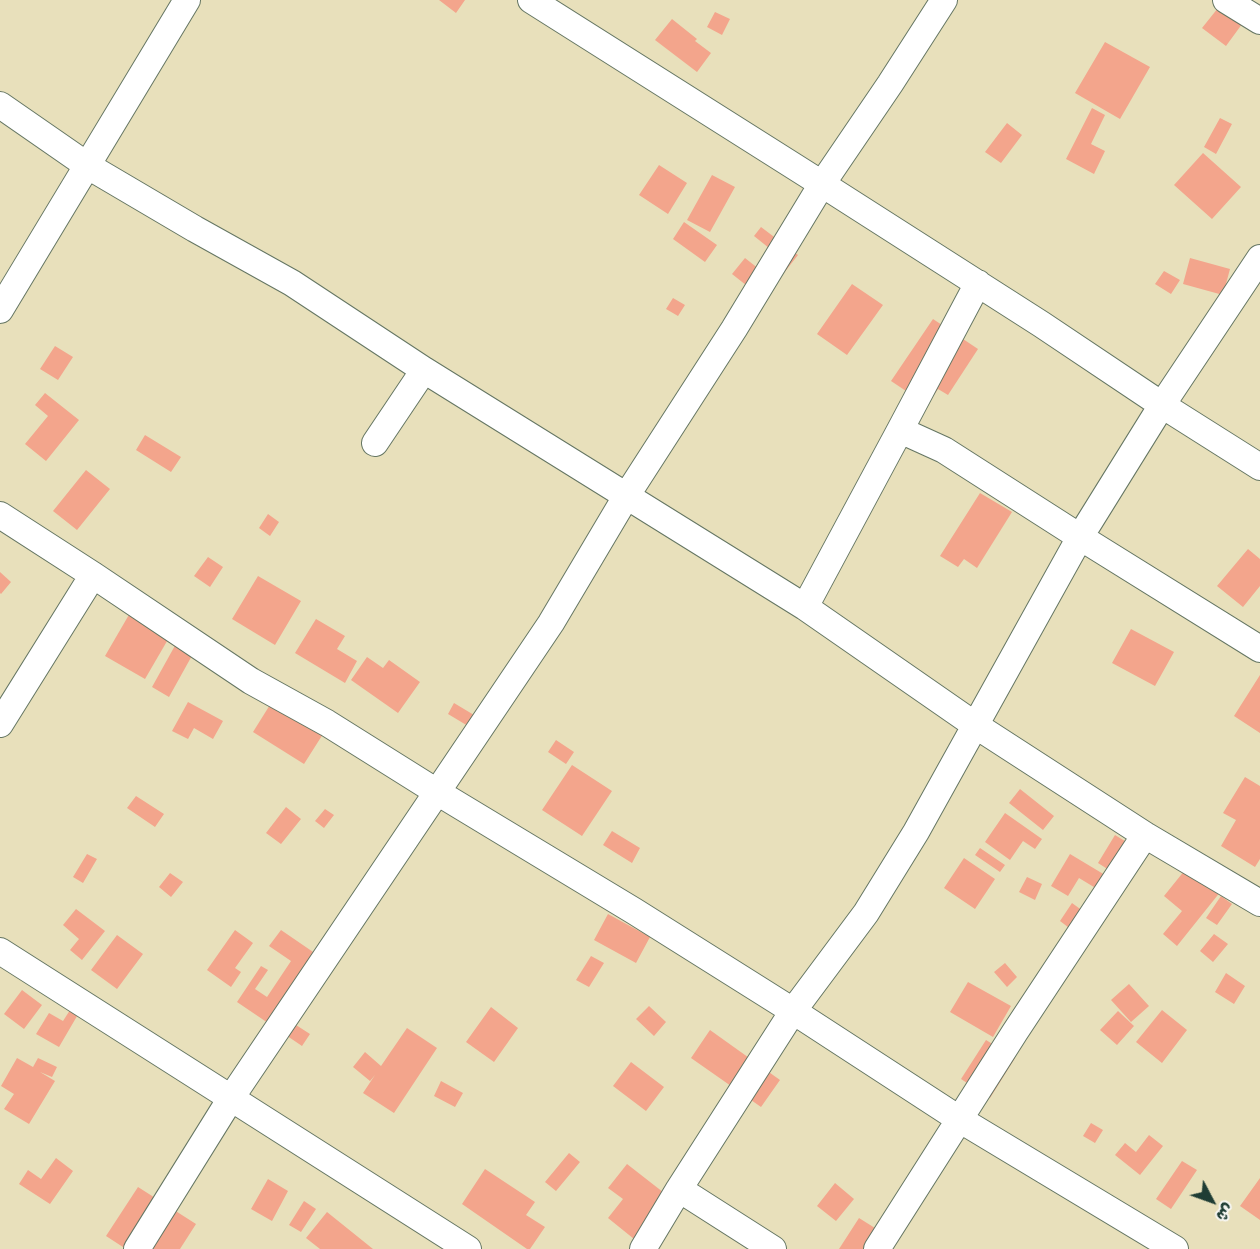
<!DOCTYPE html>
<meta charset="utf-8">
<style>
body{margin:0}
#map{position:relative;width:1260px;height:1249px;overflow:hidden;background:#e8e0bb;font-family:"Patrick Hand","Playpen Sans Arabic",sans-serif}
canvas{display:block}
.north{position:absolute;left:1182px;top:1171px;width:60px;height:60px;-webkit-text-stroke:4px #f6f6f2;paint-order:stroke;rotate:131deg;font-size:16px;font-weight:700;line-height:24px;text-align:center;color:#1f3d34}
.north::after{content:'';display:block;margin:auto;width:21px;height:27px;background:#1f3d34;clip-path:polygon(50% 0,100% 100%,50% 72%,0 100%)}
</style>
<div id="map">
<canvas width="1260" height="1249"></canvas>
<div class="north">ش</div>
</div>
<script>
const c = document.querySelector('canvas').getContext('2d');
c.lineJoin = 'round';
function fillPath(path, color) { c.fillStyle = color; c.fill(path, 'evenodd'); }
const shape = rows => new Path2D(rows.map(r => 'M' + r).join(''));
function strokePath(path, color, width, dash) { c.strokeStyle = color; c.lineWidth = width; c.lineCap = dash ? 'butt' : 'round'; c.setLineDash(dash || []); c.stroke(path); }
fillPath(shape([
 [439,0,465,0,456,13],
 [1222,3,1245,20,1226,46,1202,28],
 [715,12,730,19,722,35,707,27],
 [672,19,697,39,695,41,711,53,697,72,655,40],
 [1105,42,1150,67,1120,119,1075,93],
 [1092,108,1105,115,1091,144,1105,151,1094,174,1066,159],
 [1220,118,1232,124,1216,154,1204,147],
 [1007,123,1022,135,1001,163,985,152],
 [1203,153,1241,187,1212,219,1174,185],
 [659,165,687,183,668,214,639,195],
 [712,175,735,187,710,232,687,220],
 [684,222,717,245,705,262,673,239],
 [761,227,798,255,780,278,779,256,754,236],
 [745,258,764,273,751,289,732,274],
 [1190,258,1230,269,1223,295,1183,284],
 [1164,271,1180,280,1171,294,1155,284],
 [852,284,883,305,847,355,817,334],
 [673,298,685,305,678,316,666,309],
 [933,319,978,349,948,395,938,389,927,405,891,381],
 [55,346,73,357,58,380,40,369],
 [45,393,79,420,46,461,25,444,48,416,35,405],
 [145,435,181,457,171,472,136,450],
 [86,470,110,489,77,530,53,511],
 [980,493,1012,512,977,568,964,559,958,567,940,556],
 [268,514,279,522,270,536,259,528],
 [1248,549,1260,559,1260,586,1243,607,1217,586],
 [208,557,223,567,210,587,194,576],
 [0,572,11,582,1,594,0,593],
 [258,576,301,601,275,645,232,619],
 [130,613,170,636,145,679,105,656],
 [316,619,345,636,337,649,357,661,345,683,295,653],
 [1131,629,1174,652,1155,686,1112,663],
 [177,642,194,652,169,697,152,687],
 [367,657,383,668,389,660,420,682,398,713,351,680],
 [1260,675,1260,733,1234,716],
 [278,692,330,723,304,764,253,732],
 [188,702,223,721,213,739,194,728,188,739,172,731],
 [454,703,479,718,473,729,448,714],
 [556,740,574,752,566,764,548,752],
 [572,765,612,791,582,836,542,810],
 [1245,777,1260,786,1260,859,1255,867,1221,846,1236,820,1223,813],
 [1020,789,1054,816,1043,830,1009,803],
 [136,796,164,814,155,827,127,808],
 [286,807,301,819,281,844,266,833],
 [325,809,334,815,324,828,315,821],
 [1005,813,1042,839,1035,849,1023,841,1010,860,985,842],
 [612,831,640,848,632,863,603,845],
 [1115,835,1138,849,1120,877,1098,863],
 [980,848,1005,865,1000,872,975,855],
 [87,854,97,859,83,883,73,877],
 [1070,854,1115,881,1107,895,1079,878,1068,896,1051,886],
 [964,858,995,879,975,909,944,888],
 [1189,865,1221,891,1177,946,1163,934,1182,911,1164,896],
 [170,873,183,882,171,897,159,887],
 [1027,877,1042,884,1035,900,1019,892],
 [1221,896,1232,904,1217,925,1206,918],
 [1072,903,1098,922,1085,940,1060,921],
 [76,909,105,931,82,960,70,950,79,939,63,925],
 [608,914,650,937,636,963,594,940],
 [235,930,253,943,235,968,241,972,231,987,207,970],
 [281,930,335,967,296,1025,310,1034,302,1046,237,1002,261,966,268,970,255,989,267,997,291,961,269,946],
 [1214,934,1228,944,1213,962,1200,951],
 [117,935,143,954,117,989,91,970],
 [591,956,604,963,589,987,576,980],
 [1005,963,1017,977,1007,987,994,972],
 [1226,973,1245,986,1234,1004,1215,992],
 [968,982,1011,1006,993,1037,950,1012],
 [1129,984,1149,1006,1131,1022,1111,1000],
 [22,990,42,1005,24,1029,4,1014],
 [649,1006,666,1022,654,1036,636,1019],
 [72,1007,80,1011,59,1047,36,1034,49,1013,63,1021],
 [491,1007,518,1028,494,1062,466,1042],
 [1162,1010,1187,1030,1162,1063,1136,1042],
 [1118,1011,1134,1026,1117,1045,1100,1030],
 [407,1028,437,1048,394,1113,363,1093,375,1075,370,1081,353,1067,365,1052,381,1066],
 [710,1030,780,1080,761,1107,691,1058],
 [986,1040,1015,1058,990,1098,961,1079],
 [17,1058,33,1067,38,1058,57,1067,52,1077,40,1072,55,1081,29,1124,4,1109,14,1094,1,1086],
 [631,1062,664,1087,646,1111,613,1086],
 [441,1081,463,1093,455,1107,434,1096],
 [1091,1123,1103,1130,1095,1143,1083,1136],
 [1149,1135,1163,1146,1140,1175,1115,1155,1125,1143,1136,1152],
 [569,1153,580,1162,556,1191,545,1182],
 [56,1158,73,1171,50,1204,19,1184,28,1170,41,1179],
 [1182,1161,1197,1170,1171,1209,1156,1199],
 [627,1164,668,1196,634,1239,608,1218,623,1199,608,1188],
 [485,1169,535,1202,526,1215,545,1227,530,1249,527,1249,462,1204],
 [1260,1178,1260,1220,1240,1206],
 [268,1179,288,1191,272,1221,251,1209],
 [835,1183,854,1199,836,1221,817,1206],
 [138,1187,196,1224,180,1249,126,1249,106,1236],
 [304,1201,316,1209,301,1232,289,1225],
 [327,1212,373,1249,320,1249,306,1238],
 [859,1218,894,1240,888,1249,839,1249]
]), '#f3a58c');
const street = shape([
 [531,0,822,184,1041,324,1162,405,1260,467],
 [1226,0,1260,21],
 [0,105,88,166,195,229,292,283,424,370,805,607,975,725,1145,835,1260,903],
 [0,310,187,0],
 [900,430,944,450,1080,537,1260,649],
 [375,443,424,370],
 [0,515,93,575,251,681,327,723,437,792,634,911,793,1011,959,1119,1175,1249],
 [805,607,900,430,978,283],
 [0,724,93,575],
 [0,951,468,1249],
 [679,1189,773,1249],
 [137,1249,231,1098,551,623,627,495,734,329,822,184,890,84,944,0],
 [643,1249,679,1189,793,1011,866,913,916,832,1080,537,1162,405,1260,258],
 [877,1249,1015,1032,1145,835]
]);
strokePath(street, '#657663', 28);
strokePath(street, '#fff', 26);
</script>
